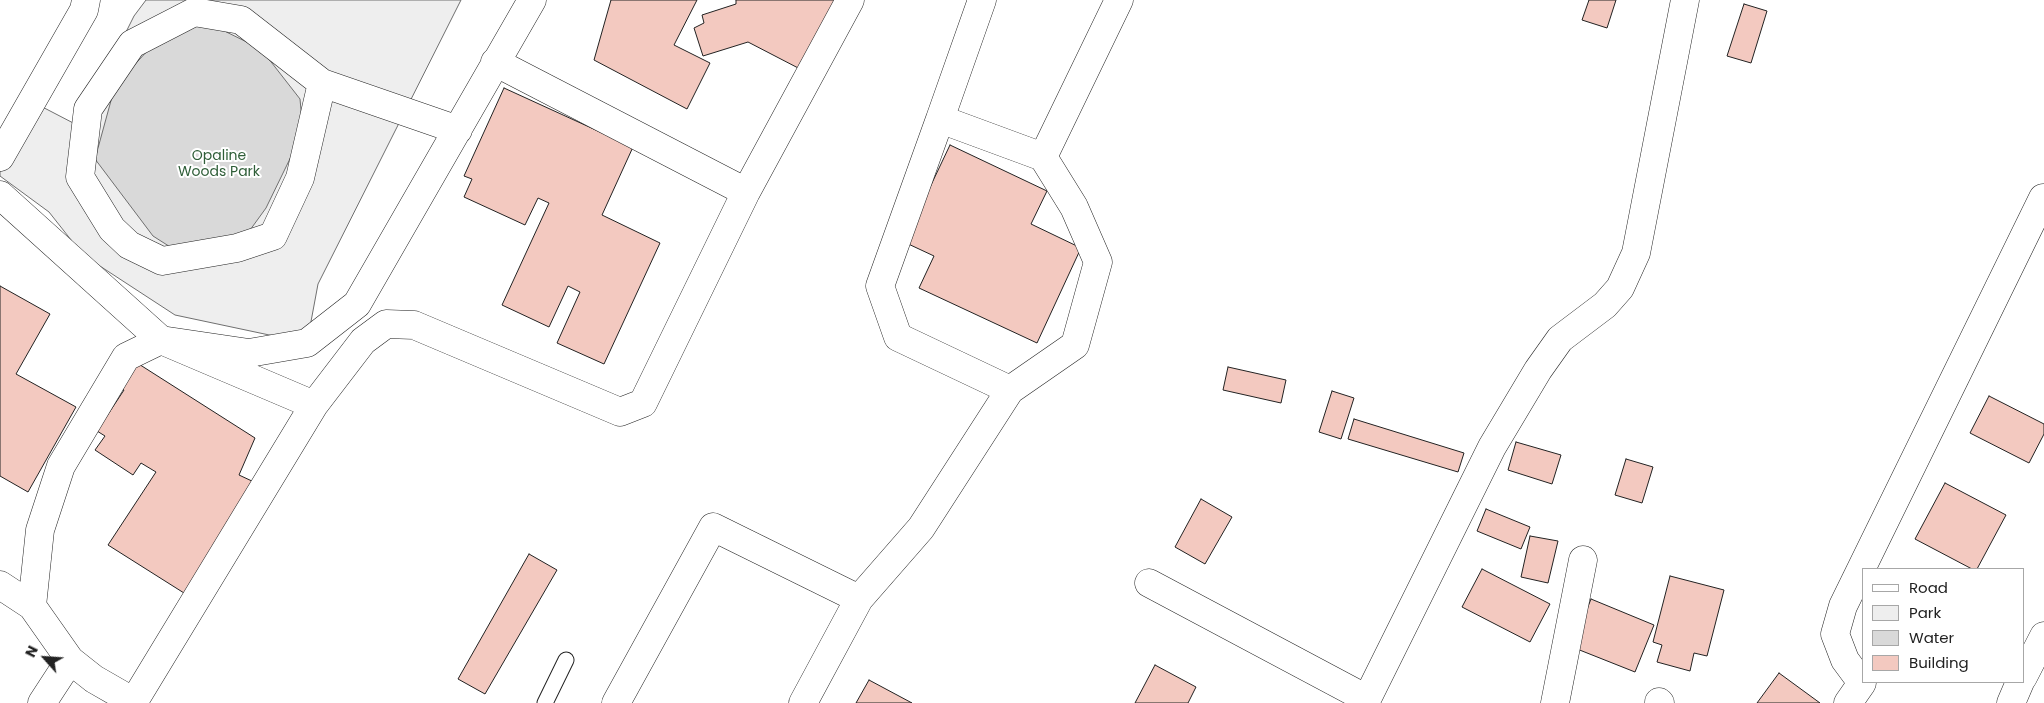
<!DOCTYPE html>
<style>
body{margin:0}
#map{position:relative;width:2044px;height:703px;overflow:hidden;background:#fff;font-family:Poppins,sans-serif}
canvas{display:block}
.legend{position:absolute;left:1862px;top:568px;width:162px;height:115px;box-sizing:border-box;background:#fff;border:1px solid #a7a7a7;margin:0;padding:6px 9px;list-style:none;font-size:15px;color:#222}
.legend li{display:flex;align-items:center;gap:10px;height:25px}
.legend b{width:25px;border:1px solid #a7a7a7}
.north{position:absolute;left:20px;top:633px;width:50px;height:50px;-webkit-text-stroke:4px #fff;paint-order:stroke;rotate:296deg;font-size:14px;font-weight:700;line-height:20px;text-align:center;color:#222}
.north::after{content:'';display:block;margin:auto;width:18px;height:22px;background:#222;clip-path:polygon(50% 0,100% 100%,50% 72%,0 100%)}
</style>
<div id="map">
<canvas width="2044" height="703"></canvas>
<ul class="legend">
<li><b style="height:6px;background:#fff"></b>Road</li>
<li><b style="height:14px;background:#eee"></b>Park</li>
<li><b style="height:14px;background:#d9d9d9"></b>Water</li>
<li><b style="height:14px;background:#f3c9c0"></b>Building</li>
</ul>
<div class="north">N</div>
</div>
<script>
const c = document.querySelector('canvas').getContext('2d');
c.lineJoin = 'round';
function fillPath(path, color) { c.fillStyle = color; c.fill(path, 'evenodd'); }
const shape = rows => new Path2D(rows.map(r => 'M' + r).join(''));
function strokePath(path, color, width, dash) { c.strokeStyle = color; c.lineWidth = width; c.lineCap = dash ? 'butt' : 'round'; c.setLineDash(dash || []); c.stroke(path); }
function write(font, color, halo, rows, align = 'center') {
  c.font = font + ' Poppins,sans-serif'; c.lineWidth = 4; c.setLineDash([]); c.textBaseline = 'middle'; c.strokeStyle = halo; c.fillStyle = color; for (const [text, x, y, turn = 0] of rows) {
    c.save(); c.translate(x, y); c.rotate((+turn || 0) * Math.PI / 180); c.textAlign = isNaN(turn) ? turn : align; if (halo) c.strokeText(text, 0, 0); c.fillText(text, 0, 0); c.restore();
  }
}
const green = shape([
 [146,0,461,0,318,284,307,343,175,315,83,255,49,212,0,176,0,170,27,99,79,126,134,16,146,0]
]);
fillPath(green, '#eee');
strokePath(green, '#6f6f6f', 1);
const water = shape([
 [204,21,261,49,300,99,303,132,266,208,237,248,186,257,153,236,95,159,115,86,150,48,204,21]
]);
fillPath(water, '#d9d9d9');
strokePath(water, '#6f6f6f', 1);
const building = shape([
 [611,0,697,0,674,45,710,63,687,109,594,60,611,0],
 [736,0,835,0,802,70,748,42,703,56,694,28,704,23,702,15,736,4,736,0],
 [1589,0,1616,0,1607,28,1582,20,1589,0],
 [1744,4,1767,11,1751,63,1727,56,1744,4],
 [504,88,633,147,602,215,660,243,604,364,557,343,580,292,568,286,549,327,502,305,549,203,538,198,525,225,464,197,472,179,464,176,504,88],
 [950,145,1047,191,1031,224,1081,248,1037,343,919,288,934,256,904,242,950,145],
 [0,286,50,314,16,374,76,407,28,492,0,476,0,286],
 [134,361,255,438,239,475,254,482,184,593,108,545,156,472,141,463,133,475,95,450,105,436,97,431,124,390,118,386,134,361],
 [1228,367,1286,380,1281,403,1223,390,1228,367],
 [1332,391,1354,398,1341,439,1319,432,1332,391],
 [1989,396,2044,424,2044,434,2029,463,1970,433,1989,396],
 [1354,419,1464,453,1458,472,1348,439,1354,419],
 [1516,442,1561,455,1552,484,1508,470,1516,442],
 [1626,459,1653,467,1642,503,1615,495,1626,459],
 [1945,483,2006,515,1977,569,1972,569,1915,539,1945,483],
 [1201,499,1232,517,1205,564,1175,547,1201,499],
 [1486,509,1530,527,1521,549,1477,531,1486,509],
 [1530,536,1558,541,1548,583,1521,577,1530,536],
 [529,554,557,570,485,694,458,679,529,554],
 [1482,569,1550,604,1530,642,1462,607,1482,569],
 [1670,576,1724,590,1707,656,1694,653,1690,671,1657,662,1662,645,1653,642,1670,576],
 [1591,599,1654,625,1635,672,1572,647,1591,599],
 [1155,665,1196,687,1188,703,1135,703,1155,665],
 [1779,673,1820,703,1757,703,1779,673],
 [869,680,912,703,856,703,869,680]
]);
fillPath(building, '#f3c9c0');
strokePath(building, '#222', 1);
const lane = shape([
 [545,703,566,660]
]);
const street = shape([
 [982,0,940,119,1043,157,1119,0],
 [495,62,746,192],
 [322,83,300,178,273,236,237,248,162,261,129,245,112,229,80,177,88,109,132,44,194,12,241,20,322,83,458,130],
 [940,119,880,286,898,337,1010,390,1075,345,1098,262,1074,207,1043,157],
 [0,157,84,10,86,0],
 [0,195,161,340,314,405],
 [1149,583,1367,699],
 [0,585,32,606,70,660,94,679,134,702],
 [32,606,40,530,61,466,126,357,161,340,249,353,307,343,357,304,532,0],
 [2023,677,2044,636],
 [1659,702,1660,703],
 [42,703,70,660],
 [133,703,314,405,363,341,386,324,414,325,620,412,643,403,746,192,850,0],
 [616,703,713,527,859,599],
 [803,703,859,599,921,528,1010,390],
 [1365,703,1492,447,1538,370,1560,339,1605,305,1620,288,1636,253,1685,0],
 [1555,703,1583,560],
 [1848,703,1862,683,1845,660,1835,634,1843,606,2043,198],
 [2011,703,2020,682]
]);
strokePath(lane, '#222', 17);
strokePath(street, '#222', 29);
strokePath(lane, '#fff', 15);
strokePath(street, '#fff', 28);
write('14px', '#2f5e38', '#fff', [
 ["Opaline",219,156],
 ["Woods Park",219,172]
]);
</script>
